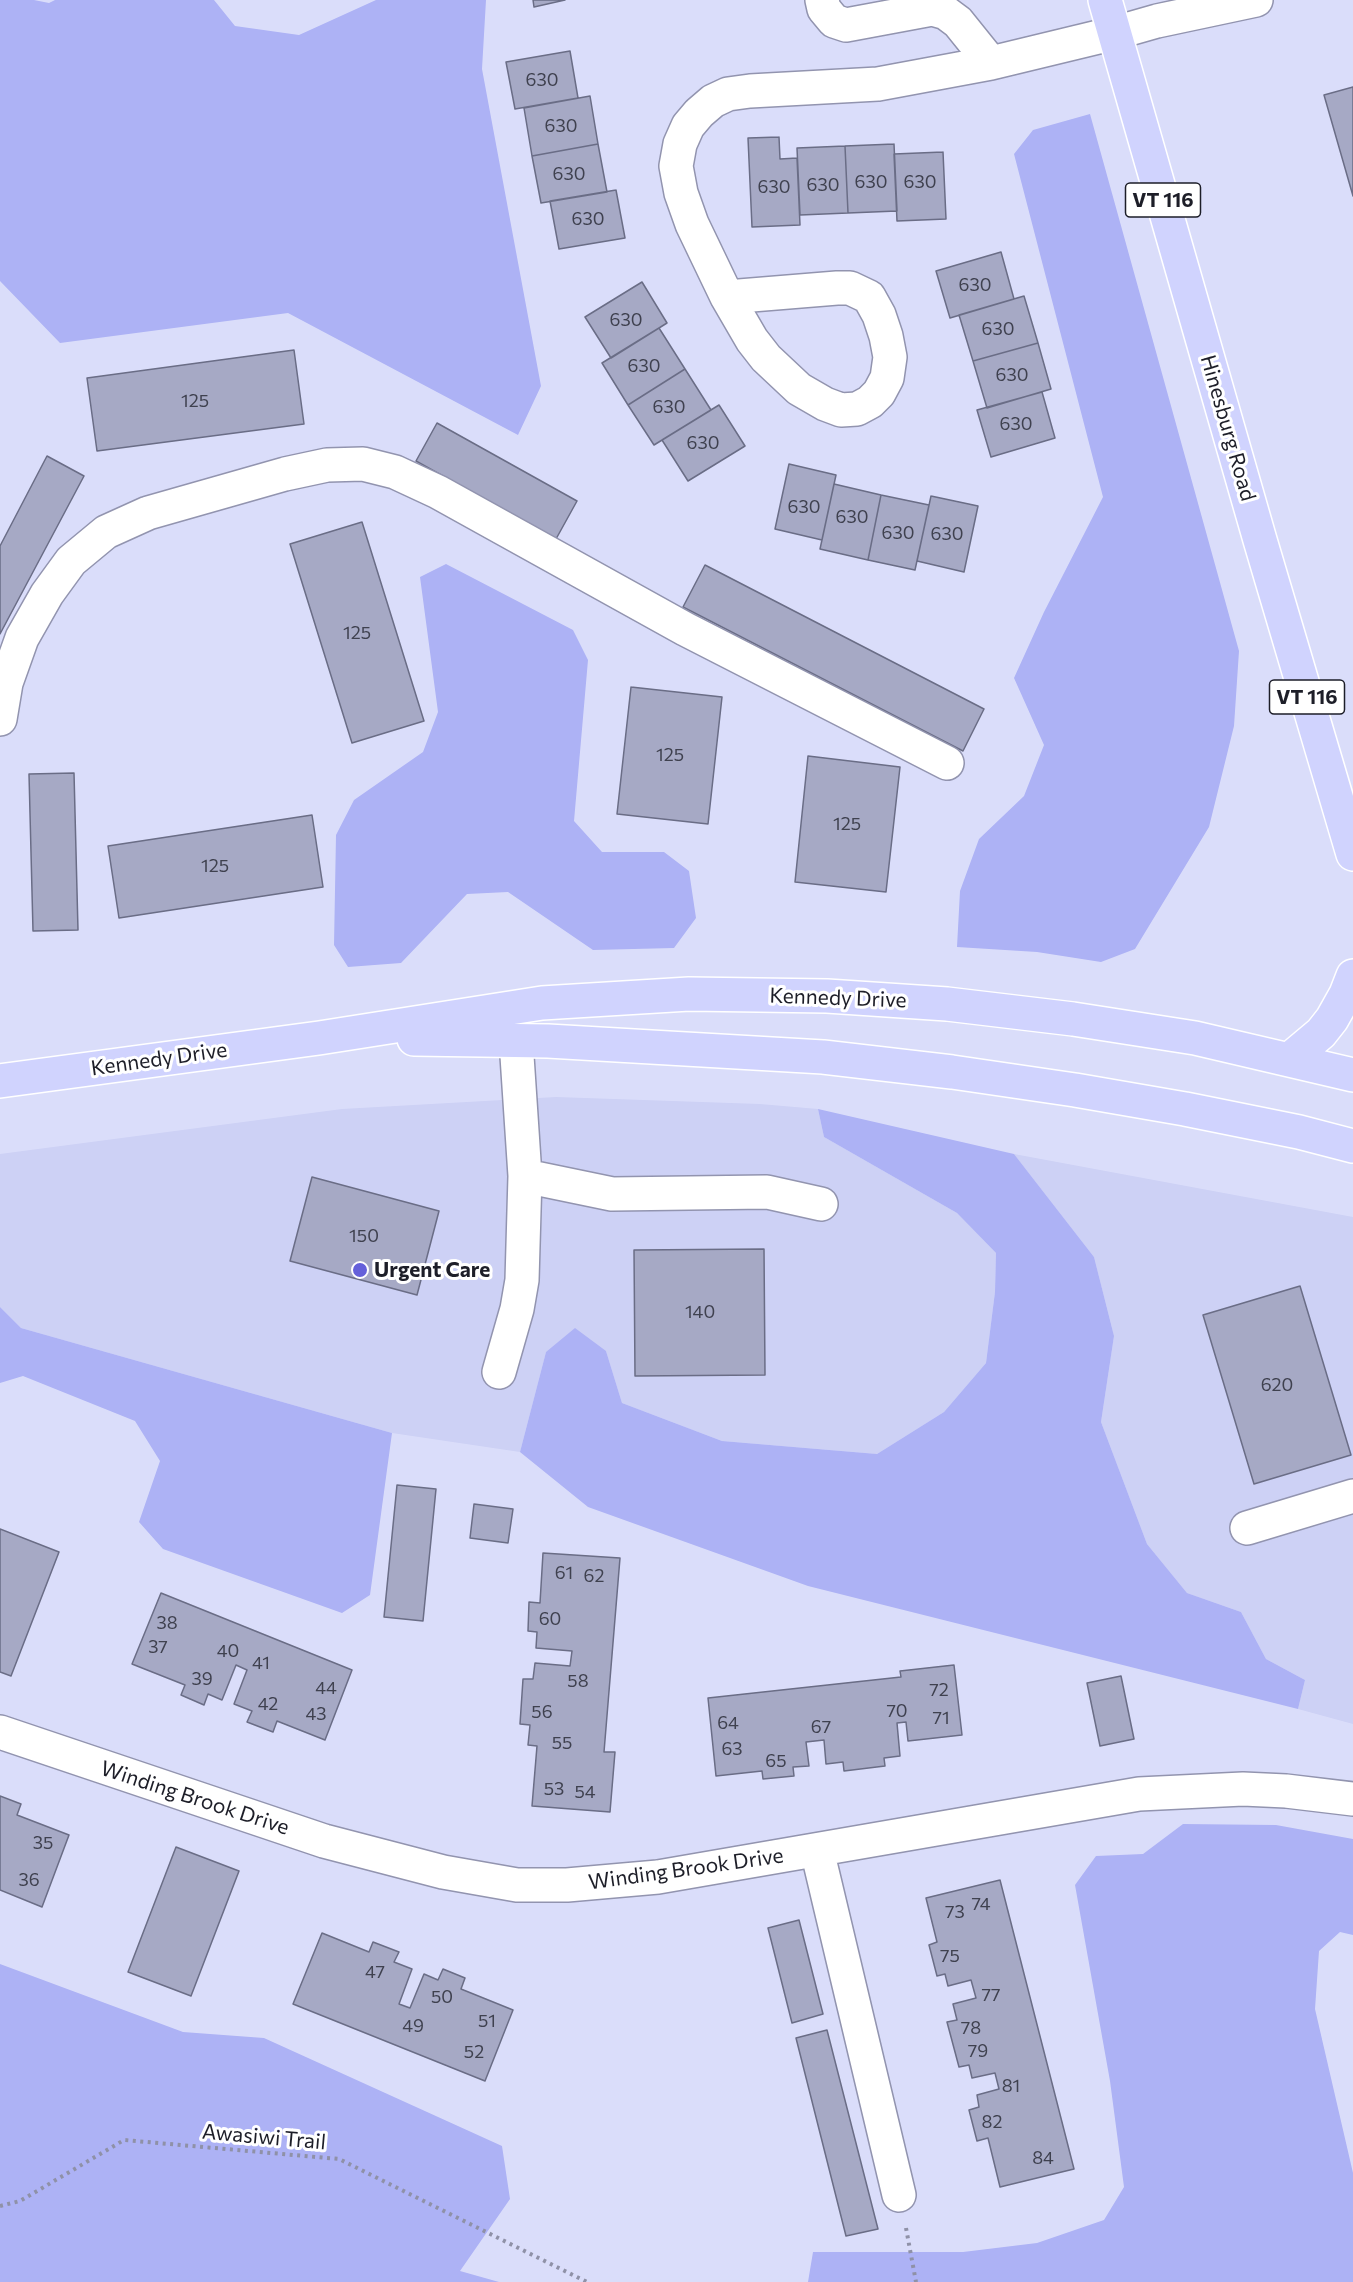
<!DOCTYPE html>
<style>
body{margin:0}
canvas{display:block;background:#daddfa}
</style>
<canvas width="1353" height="2282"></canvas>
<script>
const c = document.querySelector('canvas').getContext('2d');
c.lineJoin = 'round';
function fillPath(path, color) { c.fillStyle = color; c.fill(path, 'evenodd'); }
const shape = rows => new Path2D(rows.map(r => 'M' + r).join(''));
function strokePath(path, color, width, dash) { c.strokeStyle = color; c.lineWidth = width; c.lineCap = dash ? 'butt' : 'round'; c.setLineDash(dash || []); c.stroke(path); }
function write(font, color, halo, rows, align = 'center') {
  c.font = font + ' Commissioner,sans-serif'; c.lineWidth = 6; c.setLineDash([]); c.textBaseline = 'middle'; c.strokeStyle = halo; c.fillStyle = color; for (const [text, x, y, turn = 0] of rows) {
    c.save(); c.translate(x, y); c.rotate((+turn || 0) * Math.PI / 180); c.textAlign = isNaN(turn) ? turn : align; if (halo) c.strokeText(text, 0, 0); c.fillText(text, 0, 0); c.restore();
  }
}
fillPath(shape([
 [556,1097,760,1104,818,1109,824,1137,957,1213,996,1253,995,1292,986,1363,944,1412,877,1454,722,1441,622,1403,606,1351,546,1352,520,1452,392,1433,21,1328,0,1307,0,1154,342,1109],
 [1014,1154,1353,1217,1353,1724,1298,1709,1305,1680,1266,1659,1241,1612,1187,1593,1147,1544,1101,1422,1114,1336,1094,1257]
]), '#cdd1f5');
fillPath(shape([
 [0,0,34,0,49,3,55,0,214,0,235,26,299,35,376,0,486,0,482,69,541,386,518,435,288,313,60,343,0,281],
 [1090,114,1239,651,1234,726,1209,827,1135,949,1101,962,1037,952,957,947,960,891,979,839,1024,796,1044,745,1014,678,1044,612,1103,497,1014,154,1033,130],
 [446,564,573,630,588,660,574,821,602,852,664,852,689,871,696,918,674,948,593,950,508,892,467,894,401,963,348,967,334,945,336,835,354,800,423,752,438,712,420,577],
 [818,1109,1014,1154,1094,1257,1114,1336,1101,1422,1147,1544,1187,1593,1241,1612,1266,1659,1305,1680,1298,1709,808,1586,588,1507,520,1452,546,1352,575,1328,606,1351,622,1403,722,1441,877,1454,944,1412,986,1363,995,1292,996,1253,957,1213,824,1137],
 [0,1307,21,1328,392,1433,370,1595,342,1613,163,1549,139,1522,160,1461,135,1421,23,1376,0,1383],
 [1183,1824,1276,1825,1353,1839,1353,1935,1340,1932,1319,1951,1315,2009,1353,2173,1353,2282,808,2282,813,2252,963,2252,1037,2243,1104,2220,1124,2187,1110,2081,1075,1885,1096,1856,1143,1854],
 [0,1964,183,2032,264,2038,502,2146,510,2199,460,2271,499,2282,0,2282]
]), '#adb2f5');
const building = shape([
 [533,0,565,0,534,7,533,0],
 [570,51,578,98,515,109,506,62,570,51],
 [1353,87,1353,196,1324,95,1353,87],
 [590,96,598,144,532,156,524,108,590,96],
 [779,137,780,159,797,158,800,225,752,227,748,138,779,137],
 [598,144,607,192,541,203,532,156,598,144],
 [894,144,897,211,848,213,845,146,894,144],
 [845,146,848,213,800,215,797,148,845,146],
 [943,152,946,219,897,221,894,154,943,152],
 [616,190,625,238,559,249,550,201,616,190],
 [1001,252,1014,299,950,318,936,271,1001,252],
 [642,282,667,323,611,358,585,317,642,282],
 [1024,296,1038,343,973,361,959,315,1024,296],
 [659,328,685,369,628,405,602,363,659,328],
 [1038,343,1051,389,987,408,973,361,1038,343],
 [294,350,304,424,97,451,87,378,294,350],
 [685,369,711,410,654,445,628,405,685,369],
 [1042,392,1055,438,991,457,977,410,1042,392],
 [719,405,745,446,688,481,662,440,719,405],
 [437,423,577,501,556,539,416,461,437,423],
 [47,456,84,476,0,634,0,546,47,456],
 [789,464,836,475,822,540,775,529,789,464],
 [834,484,881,495,868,560,820,549,834,484],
 [881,495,929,505,915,570,868,560,881,495],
 [931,496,978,506,964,572,917,561,931,496],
 [362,522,424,721,352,743,290,544,362,522],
 [705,565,984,709,963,751,683,607,705,565],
 [631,687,722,697,708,824,617,814,631,687],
 [808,756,900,767,886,892,795,882,808,756],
 [74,773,78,930,33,931,29,774,74,773],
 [312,815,323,887,119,918,108,846,312,815],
 [312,1177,439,1211,417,1295,290,1261,312,1177],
 [764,1249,765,1375,635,1376,634,1250,764,1249],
 [1300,1286,1351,1455,1254,1484,1203,1315,1300,1286],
 [397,1485,436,1489,423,1621,384,1617,397,1485],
 [474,1504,513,1509,508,1543,470,1538,474,1504],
 [0,1529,59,1552,11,1676,0,1672,0,1529],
 [543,1553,620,1558,604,1752,615,1752,610,1812,532,1806,537,1746,528,1745,530,1725,520,1724,523,1679,533,1679,535,1663,570,1666,572,1651,536,1648,537,1632,528,1631,529,1602,540,1603,543,1553],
 [161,1593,352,1670,325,1740,277,1721,273,1732,247,1722,252,1711,234,1704,247,1670,236,1665,222,1700,208,1694,204,1705,181,1695,185,1685,132,1664,161,1593],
 [954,1665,962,1735,908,1741,906,1722,897,1723,900,1756,884,1758,885,1766,844,1771,843,1762,826,1764,824,1740,806,1742,809,1766,793,1767,794,1776,763,1779,762,1771,716,1776,708,1698,901,1677,900,1671,954,1665],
 [1121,1676,1134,1739,1100,1746,1087,1683,1121,1676],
 [0,1796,21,1804,17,1815,69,1835,42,1907,0,1890,0,1796],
 [176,1847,239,1871,191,1996,128,1972,176,1847],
 [1000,1880,1074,2169,1000,2187,988,2138,977,2141,969,2110,979,2107,977,2095,999,2089,995,2073,972,2078,969,2065,959,2067,947,2022,957,2020,953,2004,976,1998,971,1980,948,1986,945,1974,937,1976,929,1945,937,1942,926,1898,1000,1880],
 [799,1920,823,2014,792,2023,768,1928,799,1920],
 [322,1933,369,1952,373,1942,399,1952,394,1962,412,1969,399,2004,410,2008,424,1974,438,1980,443,1969,465,1978,461,1989,513,2010,485,2081,293,2004,322,1933],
 [827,2030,878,2229,846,2236,796,2038,827,2030]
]);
fillPath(building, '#a6a9c5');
strokePath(building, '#6a6d86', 1.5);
const minor = shape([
 [822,0,824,9,834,21,846,25,932,9,946,13,958,22,991,63],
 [727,297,837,288,850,288,869,297,879,315,886,336,890,357,887,378,879,393,870,402,857,409,841,410,825,404,799,389,766,358,752,340,727,297,692,224,681,193,676,166,680,144,688,126,699,113,713,101,728,94,750,91,878,84,991,63,1115,33,1157,21,1256,0],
 [0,719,6,683,22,638,47,594,71,561,106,532,148,513,285,474,327,465,363,464,395,472,438,492,685,629,947,763],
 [525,1176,612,1194,767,1192,821,1204],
 [499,1372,517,1309,522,1280,525,1176,516,1041],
 [1247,1528,1353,1496],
 [0,1732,324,1841,443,1872,517,1885,567,1885,658,1877,1139,1794,1243,1789,1286,1791,1353,1799],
 [817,1850,899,2195]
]);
const major = shape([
 [1105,0,1260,540,1353,854],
 [414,1039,548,1041,823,1057,952,1072,1075,1090,1185,1109,1299,1132,1353,1146],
 [1290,1059,1321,1033,1332,1019,1346,994,1353,976],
 [0,1081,319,1038,542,1003,689,994,827,996,947,1004,1073,1019,1195,1038,1353,1075]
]);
strokePath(minor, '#9294af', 36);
strokePath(major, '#fff', 36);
strokePath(shape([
 [0,2206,20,2201,124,2140,339,2159,587,2282],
 [906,2228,916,2282]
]), '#8f91a7', 4, [3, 4.5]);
strokePath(minor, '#fff', 33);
strokePath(major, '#d0d3fe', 33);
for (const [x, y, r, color] of [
 [360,1270,8,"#6560da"]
]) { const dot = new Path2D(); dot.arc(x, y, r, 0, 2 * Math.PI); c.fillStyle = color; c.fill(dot); strokePath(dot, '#fff', 2); }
write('18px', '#3f414f', null, [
 ["630",542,80],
 ["630",561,126],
 ["630",569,174],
 ["630",871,182],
 ["630",920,182],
 ["630",823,185],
 ["630",774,187],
 ["630",588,219],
 ["630",975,285],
 ["630",626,320],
 ["630",998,329],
 ["630",644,366],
 ["630",1012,375],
 ["125",195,401],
 ["630",669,407],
 ["630",1016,424],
 ["630",703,443],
 ["630",804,507],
 ["630",852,517],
 ["630",898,533],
 ["630",947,534],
 ["125",357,633],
 ["125",670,755],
 ["125",847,824],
 ["125",215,866],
 ["150",364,1236],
 ["140",700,1312],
 ["620",1277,1385],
 ["61",564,1573],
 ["62",594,1576],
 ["60",550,1619],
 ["38",167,1623],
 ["37",158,1647],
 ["40",228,1651],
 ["41",261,1663],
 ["39",202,1679],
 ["58",578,1681],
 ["44",326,1688],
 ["72",939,1690],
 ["42",268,1704],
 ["70",897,1711],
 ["56",542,1712],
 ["43",316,1714],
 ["71",941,1718],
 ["64",728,1723],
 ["67",821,1727],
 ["55",562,1743],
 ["63",732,1749],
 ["65",776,1761],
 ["53",554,1789],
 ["54",585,1792],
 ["35",43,1843],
 ["36",29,1880],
 ["74",981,1904],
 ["73",955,1912],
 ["75",950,1956],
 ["47",375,1972],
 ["77",991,1995],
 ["50",442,1997],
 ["51",487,2021],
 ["49",413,2026],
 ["78",971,2028],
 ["79",978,2051],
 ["52",474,2052],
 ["81",1011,2086],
 ["82",992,2122],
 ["84",1043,2158]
]);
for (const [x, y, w] of [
 [1163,200,75],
 [1307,697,75]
]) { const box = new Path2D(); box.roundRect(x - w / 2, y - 17, w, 34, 4.5); c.fillStyle = '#fff'; c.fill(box); strokePath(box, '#1d1e28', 1.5); }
write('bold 20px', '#1d1e28', null, [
 ["VT 116",1163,200],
 ["VT 116",1307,697]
]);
write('21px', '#1d1e28', '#fff', [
 ["Hinesburg Road",1228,428,74],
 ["Kennedy Drive",838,998,2],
 ["Kennedy Drive",159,1059,-8],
 ["Winding Brook Drive",195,1798,18],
 ["Winding Brook Drive",686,1869,-8],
 ["Awasiwi Trail",264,2137,5]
]);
write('bold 21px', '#1d1e28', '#fff', [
 ["Urgent Care",374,1270]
], 'left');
</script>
